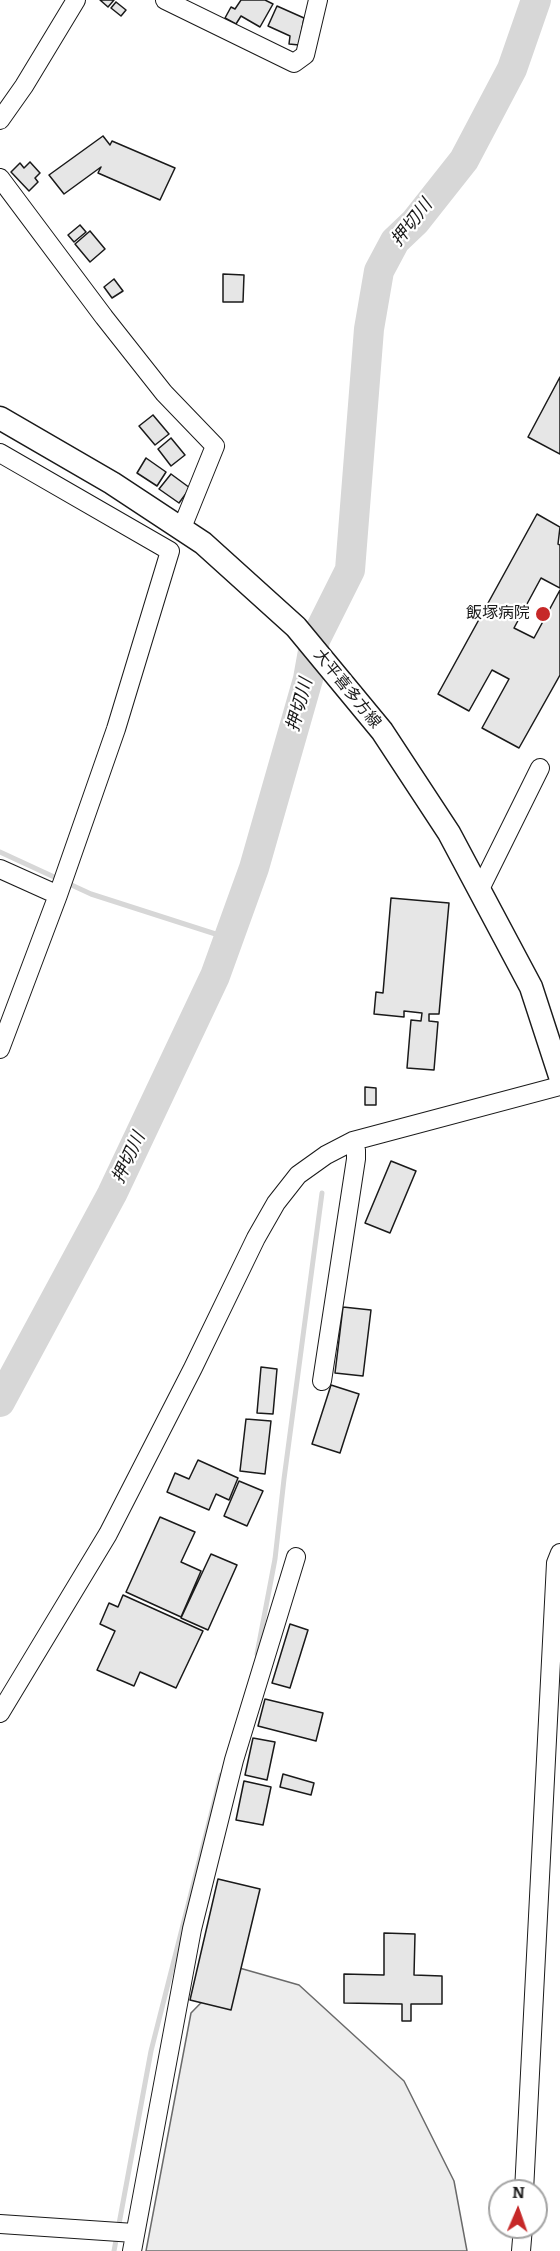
<!DOCTYPE html>
<meta charset="utf-8">
<style>
body{margin:0}
#map{position:relative;width:560px;height:2251px;overflow:hidden;background:#fff;font-family:Bitter,serif}
canvas{display:block}
.north{position:absolute;left:488px;top:2179px;width:60px;height:60px;box-sizing:border-box;background:#fff;border:2px solid #a3a3a3;border-radius:50%;rotate:2deg;font-size:16px;font-weight:700;line-height:24px;text-align:center;color:#1a1a1a}
.north::after{content:'';display:block;margin:auto;width:21px;height:27px;background:#c62828;clip-path:polygon(50% 0,100% 100%,50% 72%,0 100%)}
</style>
<div id="map">
<canvas width="560" height="2251"></canvas>
<div class="north">N</div>
</div>
<script>
const c = document.querySelector('canvas').getContext('2d');
c.lineJoin = 'round';
function fillPath(path, color) { c.fillStyle = color; c.fill(path, 'evenodd'); }
const shape = rows => new Path2D(rows.map(r => 'M' + r).join(''));
function strokePath(path, color, width, dash) { c.strokeStyle = color; c.lineWidth = width; c.lineCap = dash ? 'butt' : 'round'; c.setLineDash(dash || []); c.stroke(path); }
function write(font, color, halo, rows, align = 'center') {
  c.font = font + ' Bitter,"Noto Sans JP",serif'; c.lineWidth = 4.5; c.setLineDash([]); c.textBaseline = 'middle'; c.strokeStyle = halo; c.fillStyle = color; for (const [text, x, y, turn = 0] of rows) {
    c.save(); c.translate(x, y); c.rotate((+turn || 0) * Math.PI / 180); c.textAlign = isNaN(turn) ? turn : align; if (halo) c.strokeText(text, 0, 0); c.fillText(text, 0, 0); c.restore();
  }
}
const built = shape([
 [236,1967,299,1985,404,2081,454,2181,467,2251,146,2251,191,2013,236,1967]
]);
fillPath(built, '#ededed');
strokePath(built, '#6a6a6a', 1.5);
strokePath(shape([
 [0,852,91,894,228,938],
 [257,1654,275,1559,284,1479,322,1193],
 [114,2251,151,2051,221,1775]
]), '#d7d7d7', 5);
strokePath(shape([
 [0,1402,112,1194,215,976,254,868,308,679,315,640,350,570,369,329,379,271,395,241,415,222,464,160,512,69,536,0]
]), '#d7d7d7', 30);
const building = shape([
 [100,0,114,0,108,7,100,0],
 [241,0,265,0,273,4,260,27,241,16,236,24,225,18,231,7,235,9,241,0],
 [116,2,126,10,121,16,111,8,116,2],
 [277,6,304,18,299,45,289,44,290,36,268,26,277,6],
 [103,136,110,145,112,141,175,168,160,200,98,173,101,167,64,194,49,175,103,136],
 [30,162,40,173,35,178,38,182,29,191,11,172,20,163,24,168,30,162],
 [80,225,86,232,74,242,68,235,80,225],
 [90,231,105,249,90,262,75,244,90,231],
 [223,274,244,275,243,302,223,302,223,274],
 [114,279,123,291,112,298,104,287,114,279],
 [560,377,560,454,528,437,560,377],
 [153,415,169,434,155,445,139,426,153,415],
 [171,438,185,455,171,466,158,449,171,438],
 [146,458,166,472,157,486,137,473,146,458],
 [171,474,190,488,179,503,159,489,171,474],
 [537,514,560,527,558,544,560,545,560,588,541,578,514,628,534,638,560,590,560,675,519,748,482,728,509,679,492,670,469,711,438,694,537,514],
 [391,898,449,903,439,1014,429,1014,429,1021,438,1022,434,1070,407,1068,411,1020,421,1021,422,1013,404,1011,404,1017,374,1014,376,992,383,993,391,898],
 [365,1087,376,1088,376,1105,365,1105,365,1087],
 [391,1161,416,1171,390,1233,365,1223,391,1161],
 [343,1307,371,1310,363,1376,335,1373,343,1307],
 [261,1367,277,1369,273,1414,257,1413,261,1367],
 [331,1385,359,1394,340,1453,312,1444,331,1385],
 [246,1419,271,1421,265,1474,240,1471,246,1419],
 [198,1460,238,1478,229,1500,216,1494,209,1510,167,1492,175,1473,189,1479,198,1460],
 [239,1481,263,1491,247,1526,224,1516,239,1481],
 [160,1517,195,1532,181,1562,201,1571,181,1617,126,1592,160,1517],
 [211,1554,237,1565,208,1630,181,1618,211,1554],
 [123,1595,203,1631,176,1688,140,1672,134,1686,97,1670,115,1631,100,1624,109,1603,118,1607,123,1595],
 [290,1624,308,1630,290,1688,272,1683,290,1624],
 [265,1699,323,1713,316,1741,258,1726,265,1699],
 [253,1738,275,1742,267,1780,245,1775,253,1738],
 [283,1774,314,1783,311,1795,280,1787,283,1774],
 [244,1781,271,1787,263,1825,236,1820,244,1781],
 [218,1879,260,1889,231,2010,190,2000,218,1879],
 [384,1933,415,1934,414,1975,442,1976,442,2004,411,2004,411,2021,402,2021,402,2004,344,2003,344,1974,384,1975,384,1933]
]);
fillPath(building, '#e6e6e6');
strokePath(building, '#1a1a1a', 1.5);
const minor = shape([
 [165,0,294,63,305,55,318,0],
 [0,120,24,86,76,0],
 [0,178,104,317,164,393,215,446,181,530],
 [0,453,170,551,116,729,58,895,0,1049],
 [0,869,58,895],
 [480,889,540,768],
 [322,1381,356,1159,356,1150,353,1141],
 [0,1713,108,1534,193,1368,256,1238,276,1203,298,1175,326,1155,353,1141,560,1086],
 [524,2191,556,1563,560,1553],
 [0,2224,134,2233],
 [132,2251,192,1929,234,1760,296,1557],
 [521,2251,523,2227]
]);
const major = shape([
 [0,418,112,483,203,543,296,627,382,731,449,833,531,987,560,1076]
]);
strokePath(minor, '#1a1a1a', 20);
strokePath(major, '#1a1a1a', 25);
strokePath(minor, '#fff', 18);
strokePath(major, '#fff', 22);
for (const [x, y, r, color] of [
 [543,614,8,"#c62828"]
]) { const dot = new Path2D(); dot.arc(x, y, r, 0, 2 * Math.PI); c.fillStyle = color; c.fill(dot); strokePath(dot, '#fff', 2); }
write('16px', '#1a1a1a', '#fff', [
 ["飯塚病院",530,614]
], 'right');
write('16px', '#1a1a1a', '#fff', [
 ["大平喜多方線",347,689,51]
]);
write('italic 18px', '#1a1a1a', '#fff', [
 ["押切川",412,223,-52],
 ["押切川",300,705,-75],
 ["押切川",129,1158,-65]
]);
</script>
